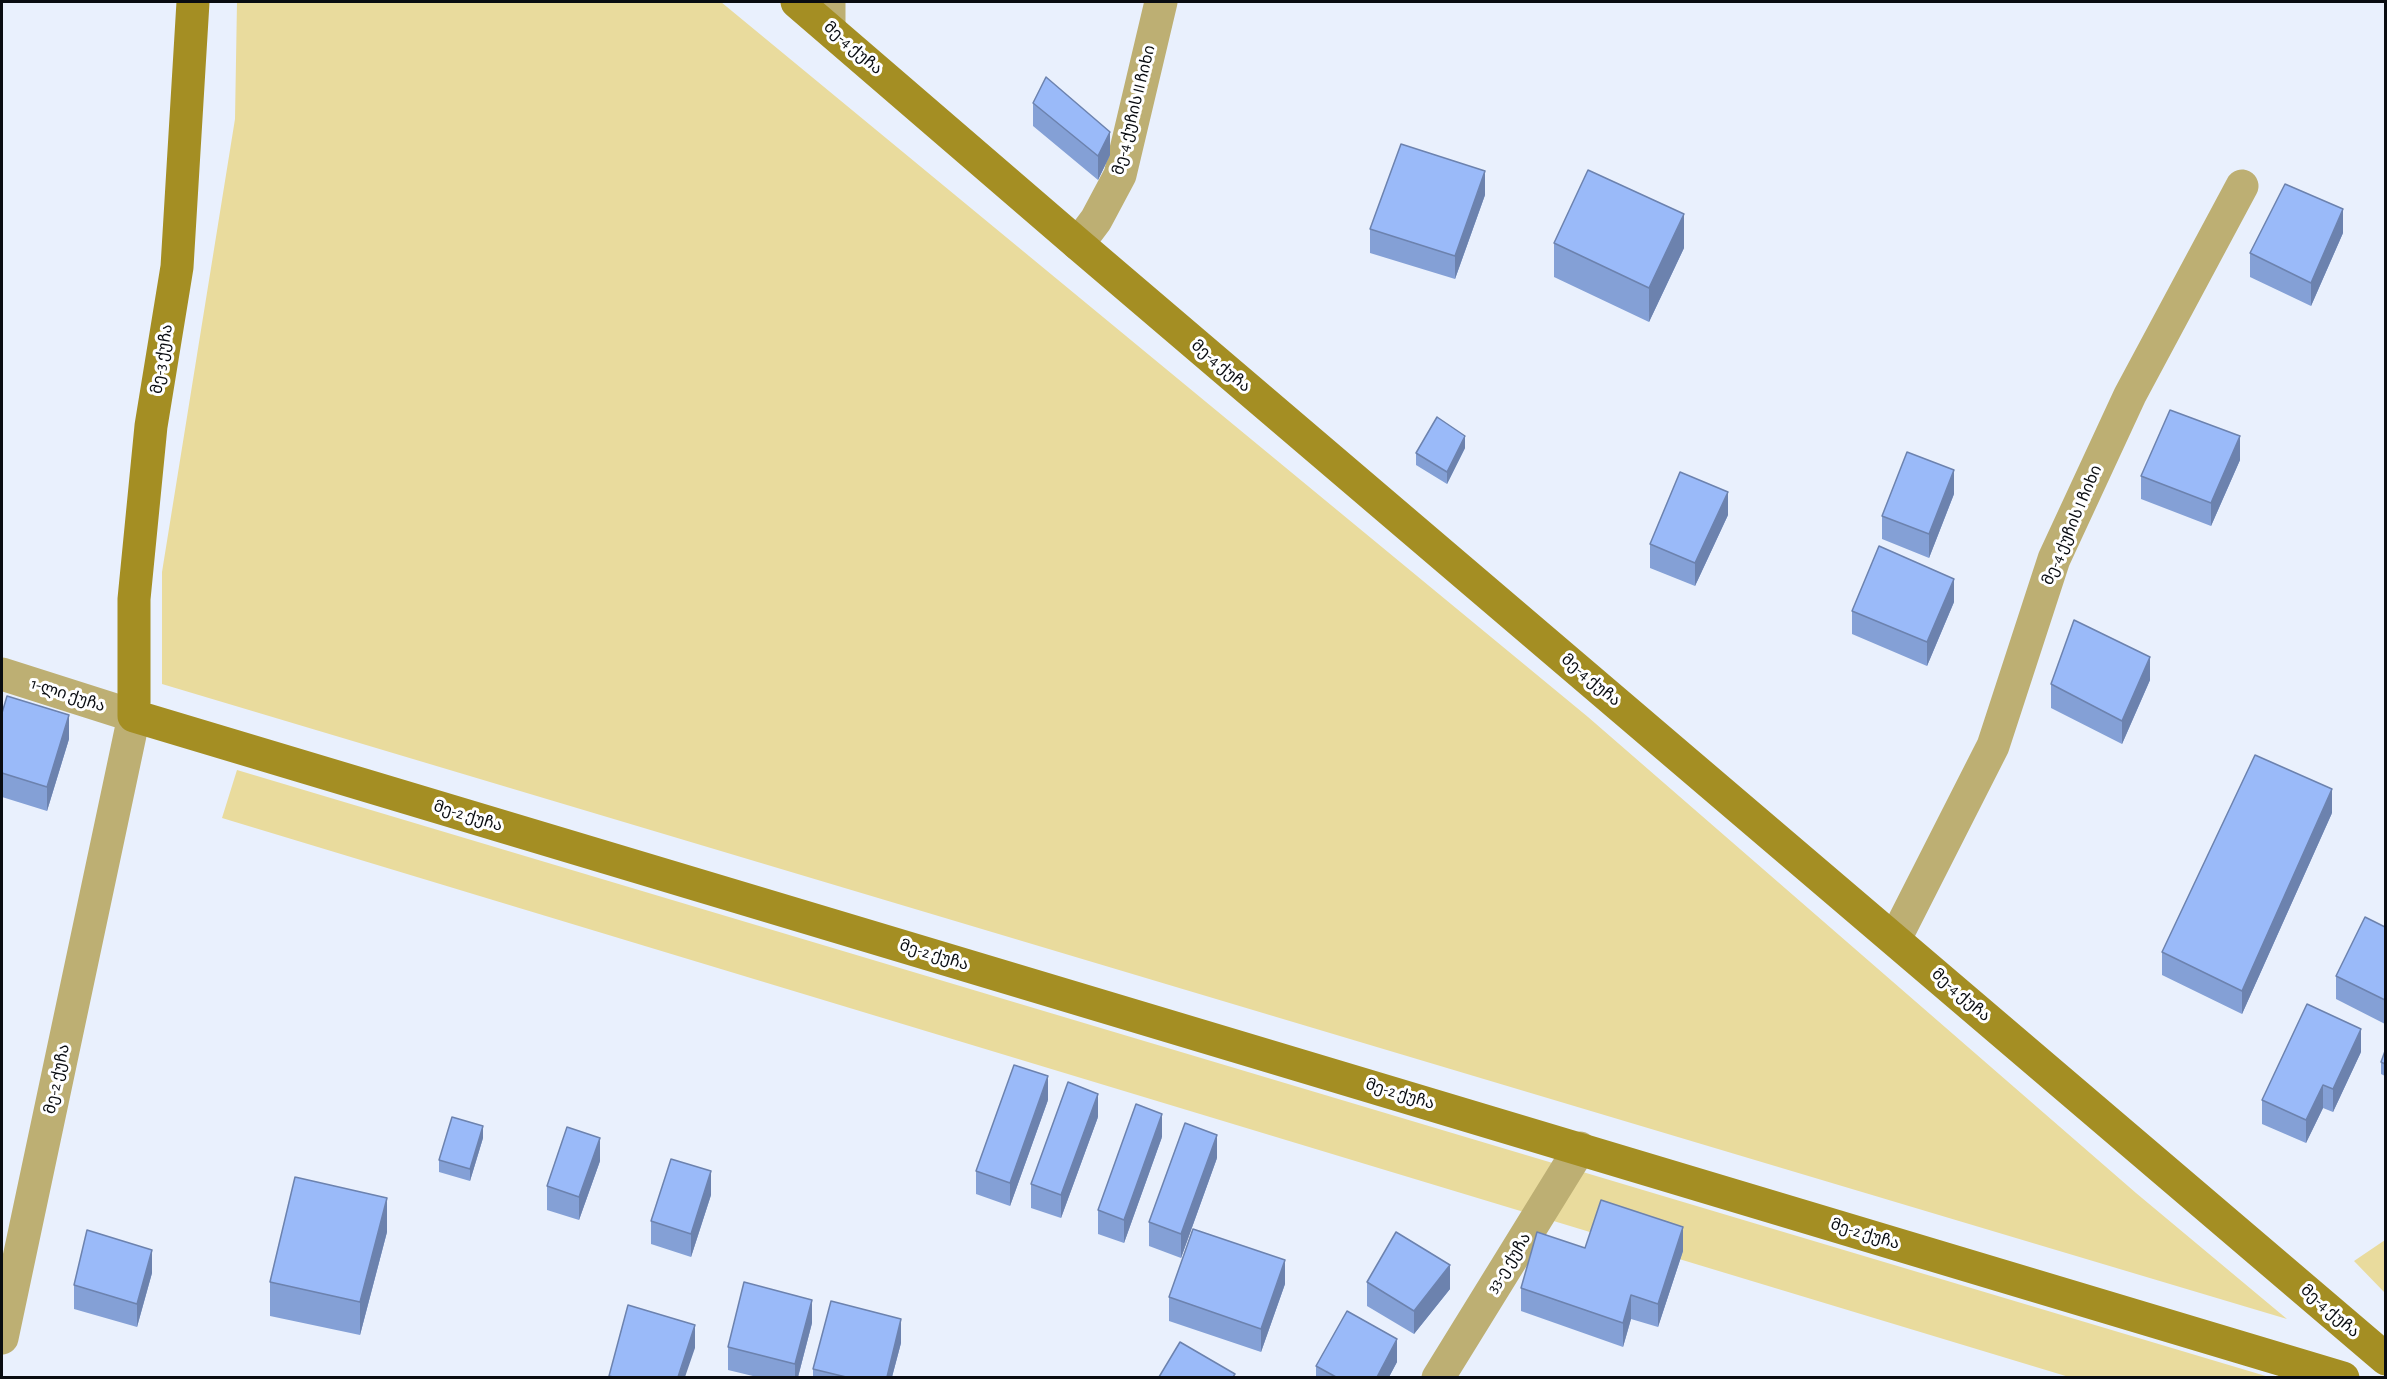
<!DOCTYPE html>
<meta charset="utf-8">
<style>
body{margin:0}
#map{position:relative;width:2387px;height:1379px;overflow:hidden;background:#e9f0fd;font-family:"Alegreya Sans",sans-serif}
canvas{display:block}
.frame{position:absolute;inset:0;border:3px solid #090c11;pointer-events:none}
</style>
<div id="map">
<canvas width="2387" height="1379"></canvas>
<div class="frame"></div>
</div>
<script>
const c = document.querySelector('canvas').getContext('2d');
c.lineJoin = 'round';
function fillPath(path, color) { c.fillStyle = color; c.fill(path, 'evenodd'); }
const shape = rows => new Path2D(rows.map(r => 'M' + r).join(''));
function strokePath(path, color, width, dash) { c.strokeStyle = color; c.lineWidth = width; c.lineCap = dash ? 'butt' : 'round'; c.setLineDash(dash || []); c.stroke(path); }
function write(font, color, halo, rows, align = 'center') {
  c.font = font + ' "Alegreya Sans","Noto Sans Georgian",sans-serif'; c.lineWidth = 6; c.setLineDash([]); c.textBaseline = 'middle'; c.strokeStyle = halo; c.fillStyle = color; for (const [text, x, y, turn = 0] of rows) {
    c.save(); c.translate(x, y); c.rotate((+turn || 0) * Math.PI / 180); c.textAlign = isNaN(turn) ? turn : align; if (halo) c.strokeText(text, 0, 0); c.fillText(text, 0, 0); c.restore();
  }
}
fillPath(shape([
 [237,2,721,2,1588,717,2136,1193,2287,1319,162,684,162,572,235,119],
 [237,770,2269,1377,2069,1377,222,818],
 [2385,1240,2385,1293,2354,1261]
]), '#e9db9d');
strokePath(shape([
 [829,27,829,2],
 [1078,244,1096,220,1120,175,1161,2],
 [2,674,134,716,2,1338],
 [1895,939,1993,746,2054,559,2130,395,2242,186],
 [1438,1378,1580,1148]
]), '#bdaf73', 33);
strokePath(shape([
 [193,2,177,267,151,426,134,599,134,716,2343,1378],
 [797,2,1078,244,2386,1359]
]), '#a48e23', 33);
fillPath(shape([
 [1033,103,1110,155,1098,180,1033,126],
 [1485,195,1455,279,1370,253,1370,229],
 [2343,233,2311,306,2250,277,2250,253],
 [1554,243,1684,248,1649,322,1554,277],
 [1465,448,1447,484,1416,465,1416,453],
 [2240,460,2211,526,2141,499,2141,476],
 [1954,494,1929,558,1882,539,1882,516],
 [1728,515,1695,586,1650,568,1650,544],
 [1954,602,1927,666,1852,634,1852,611],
 [2150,680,2122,744,2051,708,2051,684],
 [2,713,69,739,47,811,2,797],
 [2332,813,2242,1014,2162,975,2162,952],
 [2385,927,2385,1024,2336,999,2336,976],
 [2385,1051,2385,1076,2381,1074,2381,1062],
 [2361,1052,2333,1112,2323,1108,2306,1143,2262,1124,2262,1100],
 [1048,1100,1010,1206,976,1194,976,1171],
 [1098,1117,1061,1218,1031,1208,1031,1184],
 [1162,1137,1124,1243,1098,1234,1098,1210],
 [483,1138,470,1181,439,1172,439,1160],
 [1217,1158,1181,1258,1149,1246,1149,1222],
 [600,1161,579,1220,547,1210,547,1186],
 [711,1195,691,1257,651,1244,651,1221],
 [387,1232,360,1335,270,1316,270,1282],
 [1585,1248,1683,1251,1658,1327,1631,1319,1623,1347,1521,1311,1521,1288],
 [152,1273,137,1327,74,1309,74,1285],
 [1367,1282,1450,1289,1414,1334,1367,1306],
 [1285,1284,1261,1352,1169,1321,1169,1297],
 [812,1323,798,1377,757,1377,728,1370,728,1347],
 [901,1343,892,1377,813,1377,813,1369],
 [1397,1362,1389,1377,1316,1377,1316,1366]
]), '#84a0d6');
fillPath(shape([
 [1110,132,1110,155,1098,180,1098,156],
 [1485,171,1485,195,1455,279,1455,256],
 [2343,209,2343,233,2311,306,2311,283],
 [1684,214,1684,248,1649,322,1649,288],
 [1465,436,1465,448,1447,484,1447,472],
 [2240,436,2240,460,2211,526,2211,503],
 [1954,470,1954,494,1929,558,1929,534],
 [1728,492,1728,515,1695,586,1695,563],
 [1954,579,1954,602,1927,666,1927,642],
 [2150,657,2150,680,2122,744,2122,721],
 [69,715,69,739,47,811,47,787],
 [2332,789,2332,813,2242,1014,2242,991],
 [2361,1029,2361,1052,2333,1112,2333,1089],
 [1048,1076,1048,1100,1010,1206,1010,1183],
 [2323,1085,2323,1108,2306,1143,2306,1120],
 [1098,1094,1098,1117,1061,1218,1061,1195],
 [1162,1114,1162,1137,1124,1243,1124,1220],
 [483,1126,483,1138,470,1181,470,1169],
 [1217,1135,1217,1158,1181,1258,1181,1234],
 [600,1138,600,1161,579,1220,579,1197],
 [711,1171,711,1195,691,1257,691,1234],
 [387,1198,387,1232,360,1335,360,1302],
 [1683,1227,1683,1251,1658,1327,1658,1304],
 [152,1250,152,1273,137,1327,137,1304],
 [1285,1260,1285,1284,1261,1352,1261,1329],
 [1450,1265,1450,1289,1414,1334,1414,1311],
 [1631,1295,1631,1319,1623,1347,1623,1323],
 [812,1300,812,1323,798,1377,795,1377,795,1364],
 [901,1319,901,1343,892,1377,887,1377],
 [695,1325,695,1348,685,1377,678,1377],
 [1397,1339,1397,1362,1389,1377,1377,1377]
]), '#6c82ae');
const building = shape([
 [1046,77,1110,132,1098,156,1033,103,1046,77],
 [1401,144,1485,171,1455,256,1370,229,1401,144],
 [1588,170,1684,214,1649,288,1554,243,1588,170],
 [2285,184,2343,209,2311,283,2250,253,2285,184],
 [2170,410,2240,436,2211,503,2141,476,2170,410],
 [1437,417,1465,436,1447,472,1416,453,1437,417],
 [1907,452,1954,470,1929,534,1882,516,1907,452],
 [1680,472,1728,492,1695,563,1650,544,1680,472],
 [1879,546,1954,579,1927,642,1852,611,1879,546],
 [2074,620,2150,657,2122,721,2051,684,2074,620],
 [7,696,69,715,47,787,2,773,2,713,7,696],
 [2255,755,2332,789,2242,991,2162,952,2255,755],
 [2365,917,2385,927,2385,1000,2336,976,2365,917],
 [2307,1004,2361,1029,2333,1089,2323,1085,2306,1120,2262,1100,2307,1004],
 [2385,1051,2385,1064,2381,1062,2385,1051],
 [1014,1065,1048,1076,1010,1183,976,1171,1014,1065],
 [1068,1082,1098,1094,1061,1195,1031,1184,1068,1082],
 [1136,1104,1162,1114,1124,1220,1098,1210,1136,1104],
 [452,1117,483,1126,470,1169,439,1160,452,1117],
 [1185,1123,1217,1135,1181,1234,1149,1222,1185,1123],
 [567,1127,600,1138,579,1197,547,1186,567,1127],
 [671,1159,711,1171,691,1234,651,1221,671,1159],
 [295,1177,387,1198,360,1302,270,1282,295,1177],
 [1601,1200,1683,1227,1658,1304,1631,1295,1623,1323,1521,1288,1537,1232,1585,1248,1601,1200],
 [1193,1229,1285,1260,1261,1329,1169,1297,1193,1229],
 [87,1230,152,1250,137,1304,74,1285,87,1230],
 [1396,1232,1450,1265,1414,1311,1367,1282,1396,1232],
 [744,1282,812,1300,795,1364,728,1347,744,1282],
 [831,1301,901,1319,887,1377,846,1377,813,1369,831,1301],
 [628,1305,695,1325,678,1377,613,1377,609,1376,628,1305],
 [1347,1311,1397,1339,1377,1377,1336,1377,1316,1366,1347,1311],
 [1180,1342,1235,1374,1233,1377,1159,1377,1180,1342]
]);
fillPath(building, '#9abaf9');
strokePath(building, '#6c82ae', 1.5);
write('16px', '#090c11', '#fff', [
 ["მე-4 ქუჩა",853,48,41],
 ["მე-4 ქუჩის II ჩიხი",1134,110,-76],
 ["მე-3 ქუჩა",162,359,-81],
 ["მე-4 ქუჩა",1221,366,40],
 ["მე-4 ქუჩის I ჩიხი",2072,525,-67],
 ["მე-4 ქუჩა",1591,680,40],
 ["1-ლი ქუჩა",68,695,18],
 ["მე-2 ქუჩა",468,816,17],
 ["მე-2 ქუჩა",934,955,17],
 ["მე-4 ქუჩა",1961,995,41],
 ["მე-2 ქუჩა",57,1079,-78],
 ["მე-2 ქუჩა",1400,1094,17],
 ["მე-2 ქუჩა",1865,1234,17],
 ["33-ე ქუჩა",1509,1263,-58],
 ["მე-4 ქუჩა",2330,1311,41]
]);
</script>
